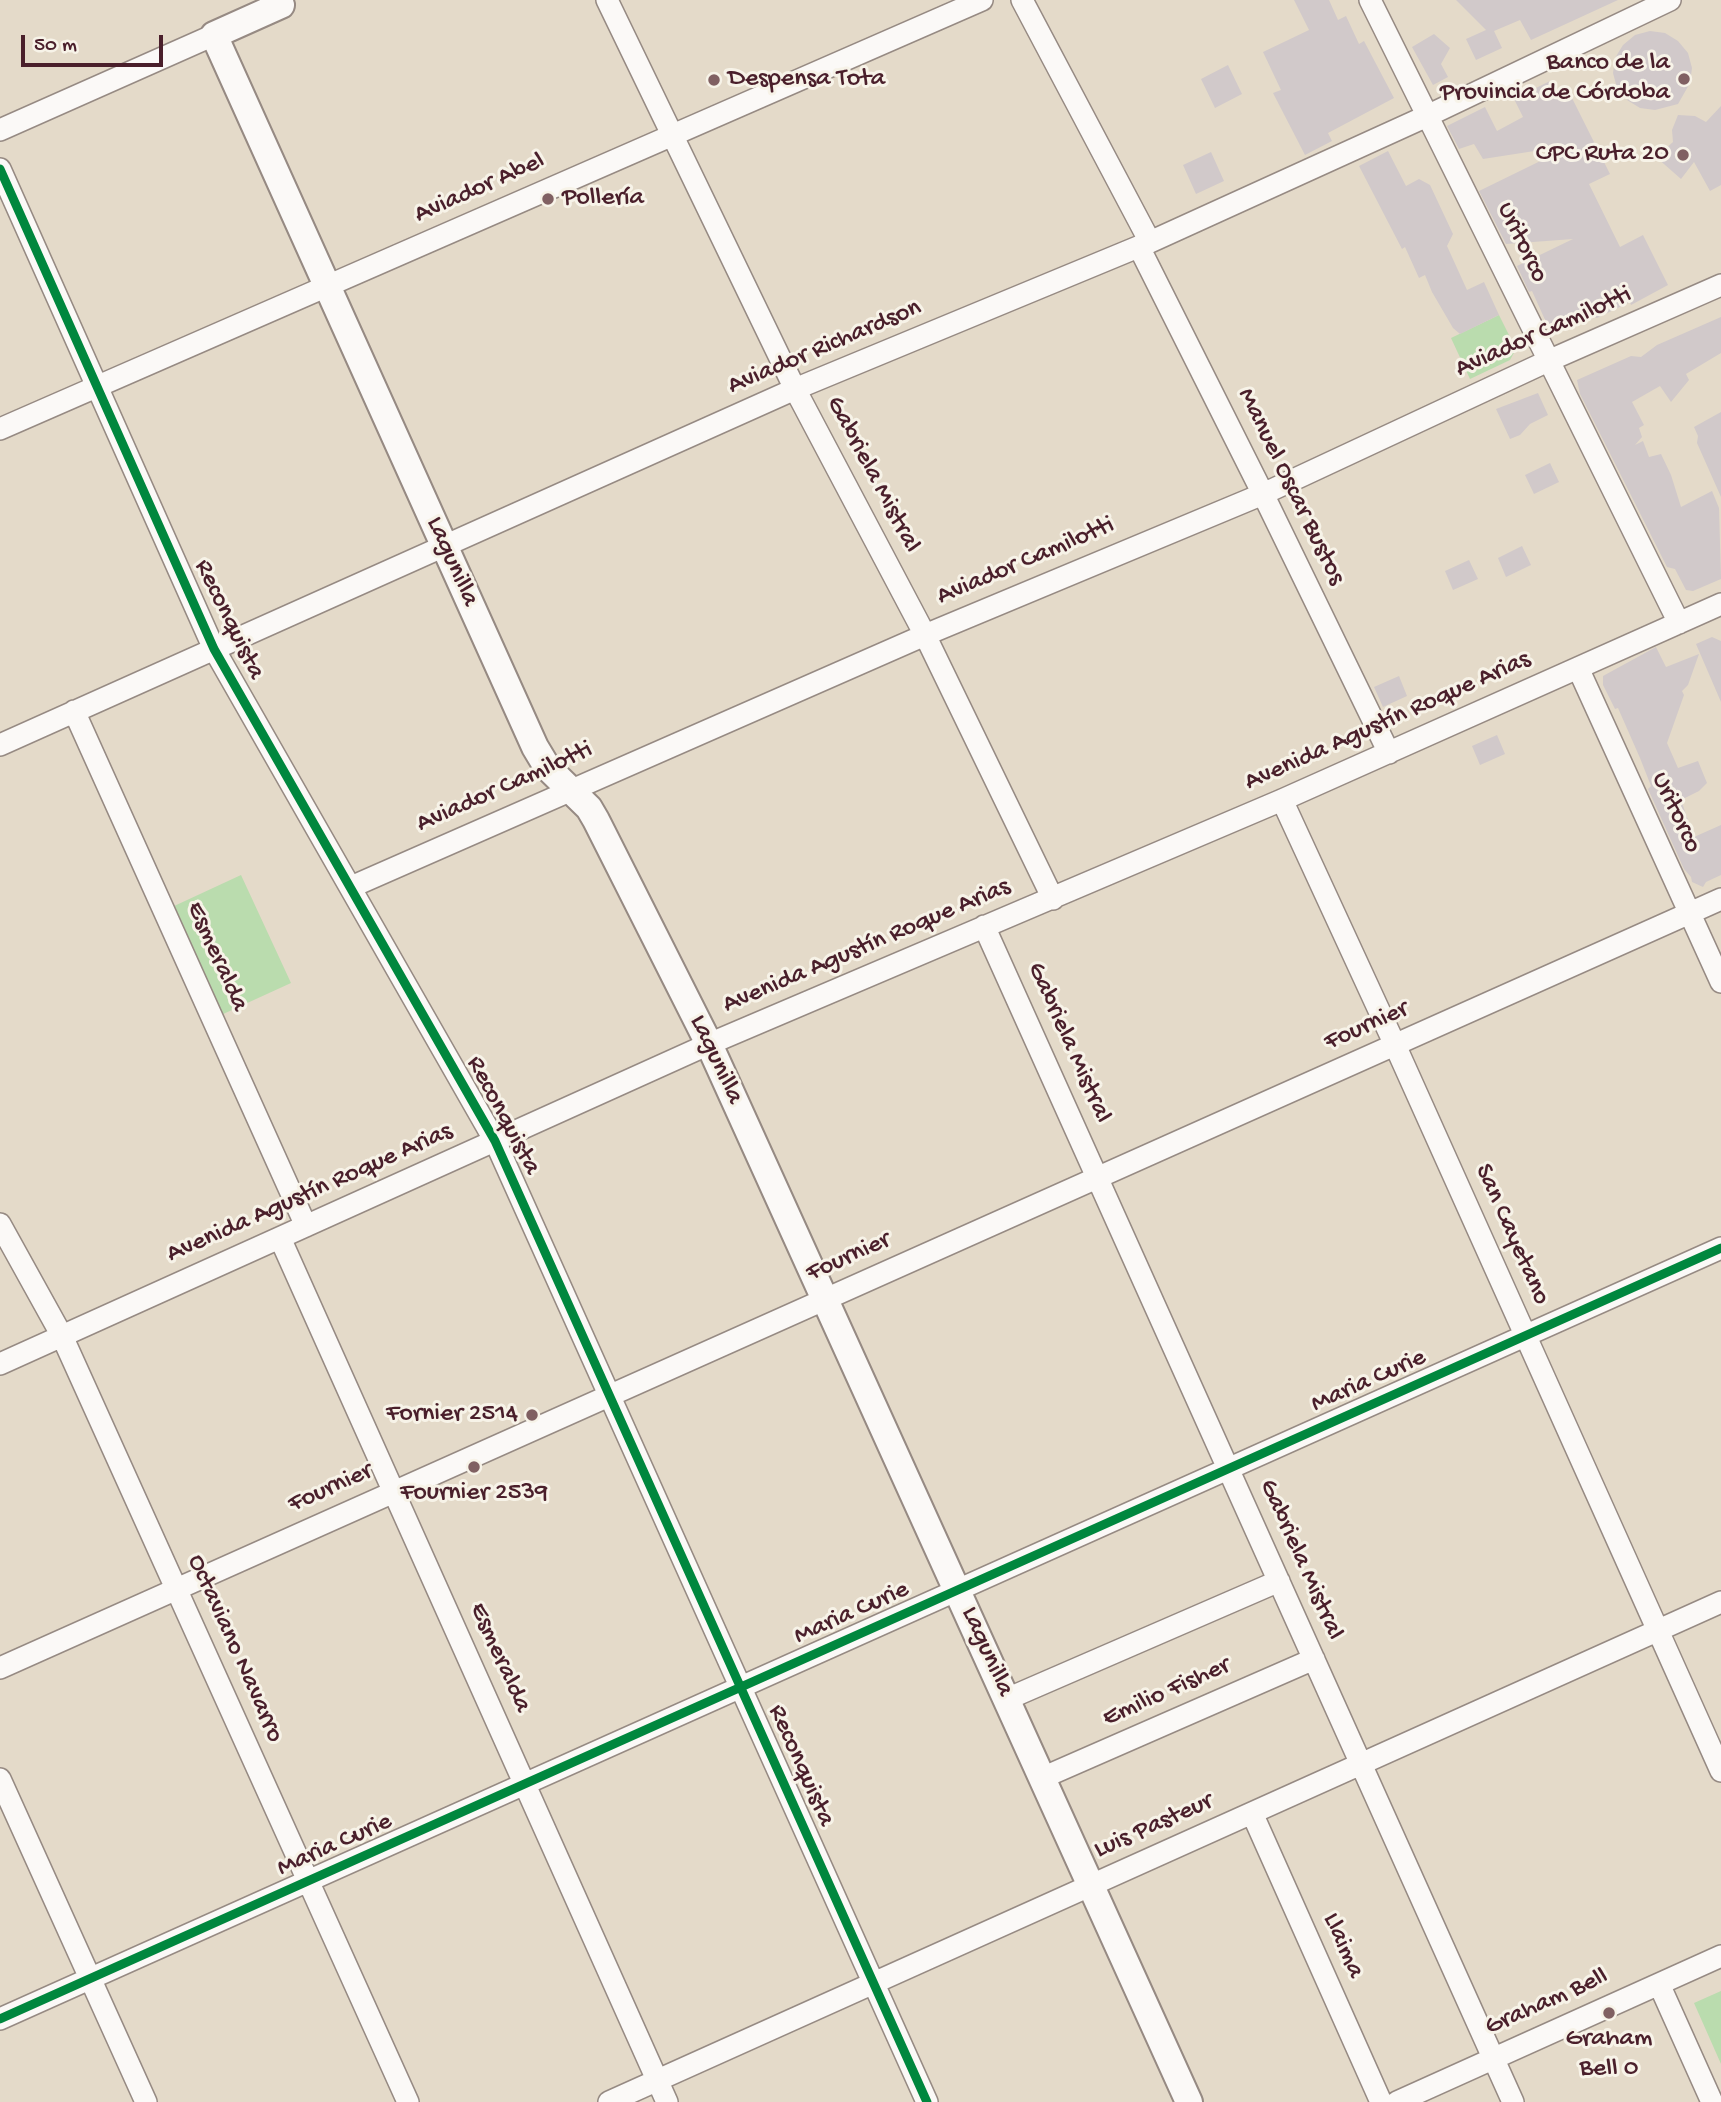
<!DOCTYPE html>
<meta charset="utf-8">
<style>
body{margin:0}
#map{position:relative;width:1721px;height:2102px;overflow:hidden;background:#e4dac9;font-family:"Gochi Hand",sans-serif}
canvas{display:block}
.scale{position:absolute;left:21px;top:35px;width:142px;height:32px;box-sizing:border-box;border:4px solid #4a1f2b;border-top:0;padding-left:9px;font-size:21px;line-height:24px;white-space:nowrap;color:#4a1f2b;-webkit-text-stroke:5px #f7f3e8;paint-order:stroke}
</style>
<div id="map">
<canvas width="1721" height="2102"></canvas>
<div class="scale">50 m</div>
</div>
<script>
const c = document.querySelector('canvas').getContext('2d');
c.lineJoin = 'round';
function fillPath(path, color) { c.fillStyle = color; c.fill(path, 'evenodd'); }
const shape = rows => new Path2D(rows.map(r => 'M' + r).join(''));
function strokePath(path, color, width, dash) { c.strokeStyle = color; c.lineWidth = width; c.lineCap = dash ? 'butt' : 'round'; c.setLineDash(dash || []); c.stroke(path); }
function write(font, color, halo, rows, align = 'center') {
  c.font = font + ' "Gochi Hand",sans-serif'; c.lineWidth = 6; c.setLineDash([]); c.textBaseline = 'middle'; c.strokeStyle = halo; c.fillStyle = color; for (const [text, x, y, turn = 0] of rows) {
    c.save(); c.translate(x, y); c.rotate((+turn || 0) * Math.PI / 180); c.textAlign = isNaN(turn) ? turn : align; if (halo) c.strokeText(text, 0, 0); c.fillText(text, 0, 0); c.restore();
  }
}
fillPath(shape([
 [1499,315,1516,349,1510,360,1470,379,1451,338],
 [241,875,291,983,221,1015,172,907],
 [1721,1991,1721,2064,1694,2003]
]), '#badcae');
fillPath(shape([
 [1294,0,1329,0,1338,20,1346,16,1359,44,1364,41,1394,98,1328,133,1332,141,1305,155,1273,93,1281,90,1263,52,1309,30],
 [1456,0,1618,0,1531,40,1520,20,1494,31,1502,48,1476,60,1466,39,1486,30],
 [1650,31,1665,33,1678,41,1688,53,1692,68,1690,83,1678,104,1655,110,1640,108,1627,100,1617,88,1613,73,1615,58,1623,45,1635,35],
 [1434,34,1450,48,1441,64,1448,77,1433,85,1412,47],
 [1228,65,1242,94,1215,108,1201,79],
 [1552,80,1557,91,1566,86,1610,174,1589,184,1620,247,1643,235,1668,285,1631,305,1630,302,1597,318,1590,315,1551,333,1532,291,1529,292,1517,266,1573,239,1506,244,1479,191,1573,145,1483,159,1474,144,1459,149,1447,126,1485,107,1497,131,1523,117,1514,99],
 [1721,106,1721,185,1710,191,1694,162,1681,179,1656,157,1673,142,1672,130,1678,115,1695,116,1706,122],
 [1388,151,1406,186,1419,179,1430,185,1453,234,1447,246,1467,290,1484,282,1499,315,1460,334,1453,328,1432,292,1425,275,1419,278,1405,247,1402,249,1359,166],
 [1211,152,1224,181,1196,194,1183,165],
 [1721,317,1721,353,1686,374,1689,380,1671,402,1660,386,1632,402,1644,425,1639,428,1642,437,1635,445,1643,441,1649,457,1661,454,1671,475,1681,507,1712,491,1719,508,1721,579,1693,591,1686,590,1675,569,1667,567,1580,394,1577,380,1631,356,1641,357,1657,345],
 [1538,393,1548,415,1530,424,1520,435,1510,439,1496,409],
 [1721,412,1721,497,1697,443,1698,436,1694,427],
 [1550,463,1559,482,1534,494,1525,475],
 [1522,546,1531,565,1506,577,1498,558],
 [1469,560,1478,579,1453,590,1445,571],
 [1712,637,1721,641,1721,702,1696,644],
 [1656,647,1666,667,1699,654,1688,685,1682,691,1684,695,1667,743,1678,768,1698,761,1707,783,1699,791,1681,800,1694,837,1721,825,1721,875,1706,882,1703,887,1692,882,1691,877,1684,869,1648,789,1651,786,1640,758,1618,708,1615,709,1603,685,1603,676],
 [1399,676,1407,696,1383,707,1374,687],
 [1497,735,1505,754,1480,765,1472,746]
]), '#d1c9ca');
const minor = shape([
 [607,0,795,389,925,635,1053,899],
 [1022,0,1150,242],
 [1370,0,1679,623],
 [0,130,214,35],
 [0,169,214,649,495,1141,927,2102],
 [1139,247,1263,494,1389,753],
 [0,429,982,0],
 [1578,668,1721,982],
 [74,711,306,1226],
 [0,745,795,389,1150,242,1427,116,1670,0],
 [1282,800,1395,1045,1721,1771],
 [351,887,925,635,1263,494,1548,361,1721,285],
 [984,926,1513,2102],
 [0,1224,62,1336,408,2102],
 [280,1238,667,2102],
 [0,1364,709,1044,1282,800,1721,604],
 [0,1668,1721,899],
 [1007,1699,1279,1581],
 [1042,1778,1314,1659],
 [0,1779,146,2102],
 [1252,1813,1381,2102],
 [1659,1984,1712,2102],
 [0,2019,1721,1248],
 [609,2102,1721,1602],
 [1397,2102,1721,1956]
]);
const major = shape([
 [279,0,281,5,214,35,535,747,547,767,589,808,596,820,709,1044,1189,2102]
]);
strokePath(minor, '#968a83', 24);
strokePath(major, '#968a83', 30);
strokePath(minor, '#fbf9f7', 21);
strokePath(major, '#fbf9f7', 26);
strokePath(shape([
 [0,169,214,649,495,1141,927,2102],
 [0,2019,1721,1248]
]), '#00873e', 9);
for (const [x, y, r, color] of [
 [1684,79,7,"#806062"],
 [714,80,7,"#806062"],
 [1683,155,7,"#806062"],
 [548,199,7,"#806062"],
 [532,1415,7,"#806062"],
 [474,1467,7,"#806062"],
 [1609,2013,7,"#806062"]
]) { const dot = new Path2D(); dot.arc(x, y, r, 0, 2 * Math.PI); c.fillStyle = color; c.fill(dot); strokePath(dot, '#f7f3e8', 2.5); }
write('26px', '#4a1f2b', '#f7f3e8', [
 ["Banco de la",1670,64],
 ["Provincia de Córdoba",1670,94],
 ["Despensa Tota",728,80,"left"],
 ["CPC Ruta 20",1669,155],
 ["Pollería",562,199,"left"],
 ["Fornier 2514",518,1415],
 ["Fournier 2539",474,1494,"center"],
 ["Graham",1609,2040,"center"],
 ["Bell 0",1609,2070,"center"]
], 'right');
write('26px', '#4a1f2b', '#f7f3e8', [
 ["Aviador Abel",480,189,-24],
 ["Uritorco",1521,243,64],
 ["Aviador Camilotti",1544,333,-24],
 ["Aviador Richardson",825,348,-23],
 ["Gabriela Mistral",872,475,62],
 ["Manuel Oscar Bustos",1290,487,64],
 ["Lagunilla",451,562,66],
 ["Aviador Camilotti",1026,562,-23],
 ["Reconquista",228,620,64],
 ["Avenida Agustín Roque Arias",1388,722,-24],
 ["Aviador Camilotti",505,788,-24],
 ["Uritorco",1675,813,65],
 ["Avenida Agustín Roque Arias",867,947,-23],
 ["Esmeralda",216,957,66],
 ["Fournier",1367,1027,-24],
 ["Gabriela Mistral",1068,1043,66],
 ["Lagunilla",715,1060,65],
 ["Reconquista",502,1116,62],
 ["Avenida Agustín Roque Arias",310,1194,-24],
 ["San Cayetano",1511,1235,66],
 ["Fournier",849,1258,-24],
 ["Maria Curie",1369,1382,-24],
 ["Fournier",331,1489,-24],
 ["Gabriela Mistral",1300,1560,66],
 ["Maria Curie",852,1614,-24],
 ["Octaviano Navarro",234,1649,66],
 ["Lagunilla",986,1652,66],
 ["Esmeralda",499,1658,66],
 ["Emilio Fisher",1167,1693,-24],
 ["Reconquista",800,1766,66],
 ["Luis Pasteur",1154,1827,-24],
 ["Maria Curie",335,1846,-24],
 ["Llaima",1342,1946,66],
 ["Graham Bell",1547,2003,-24]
]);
</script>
